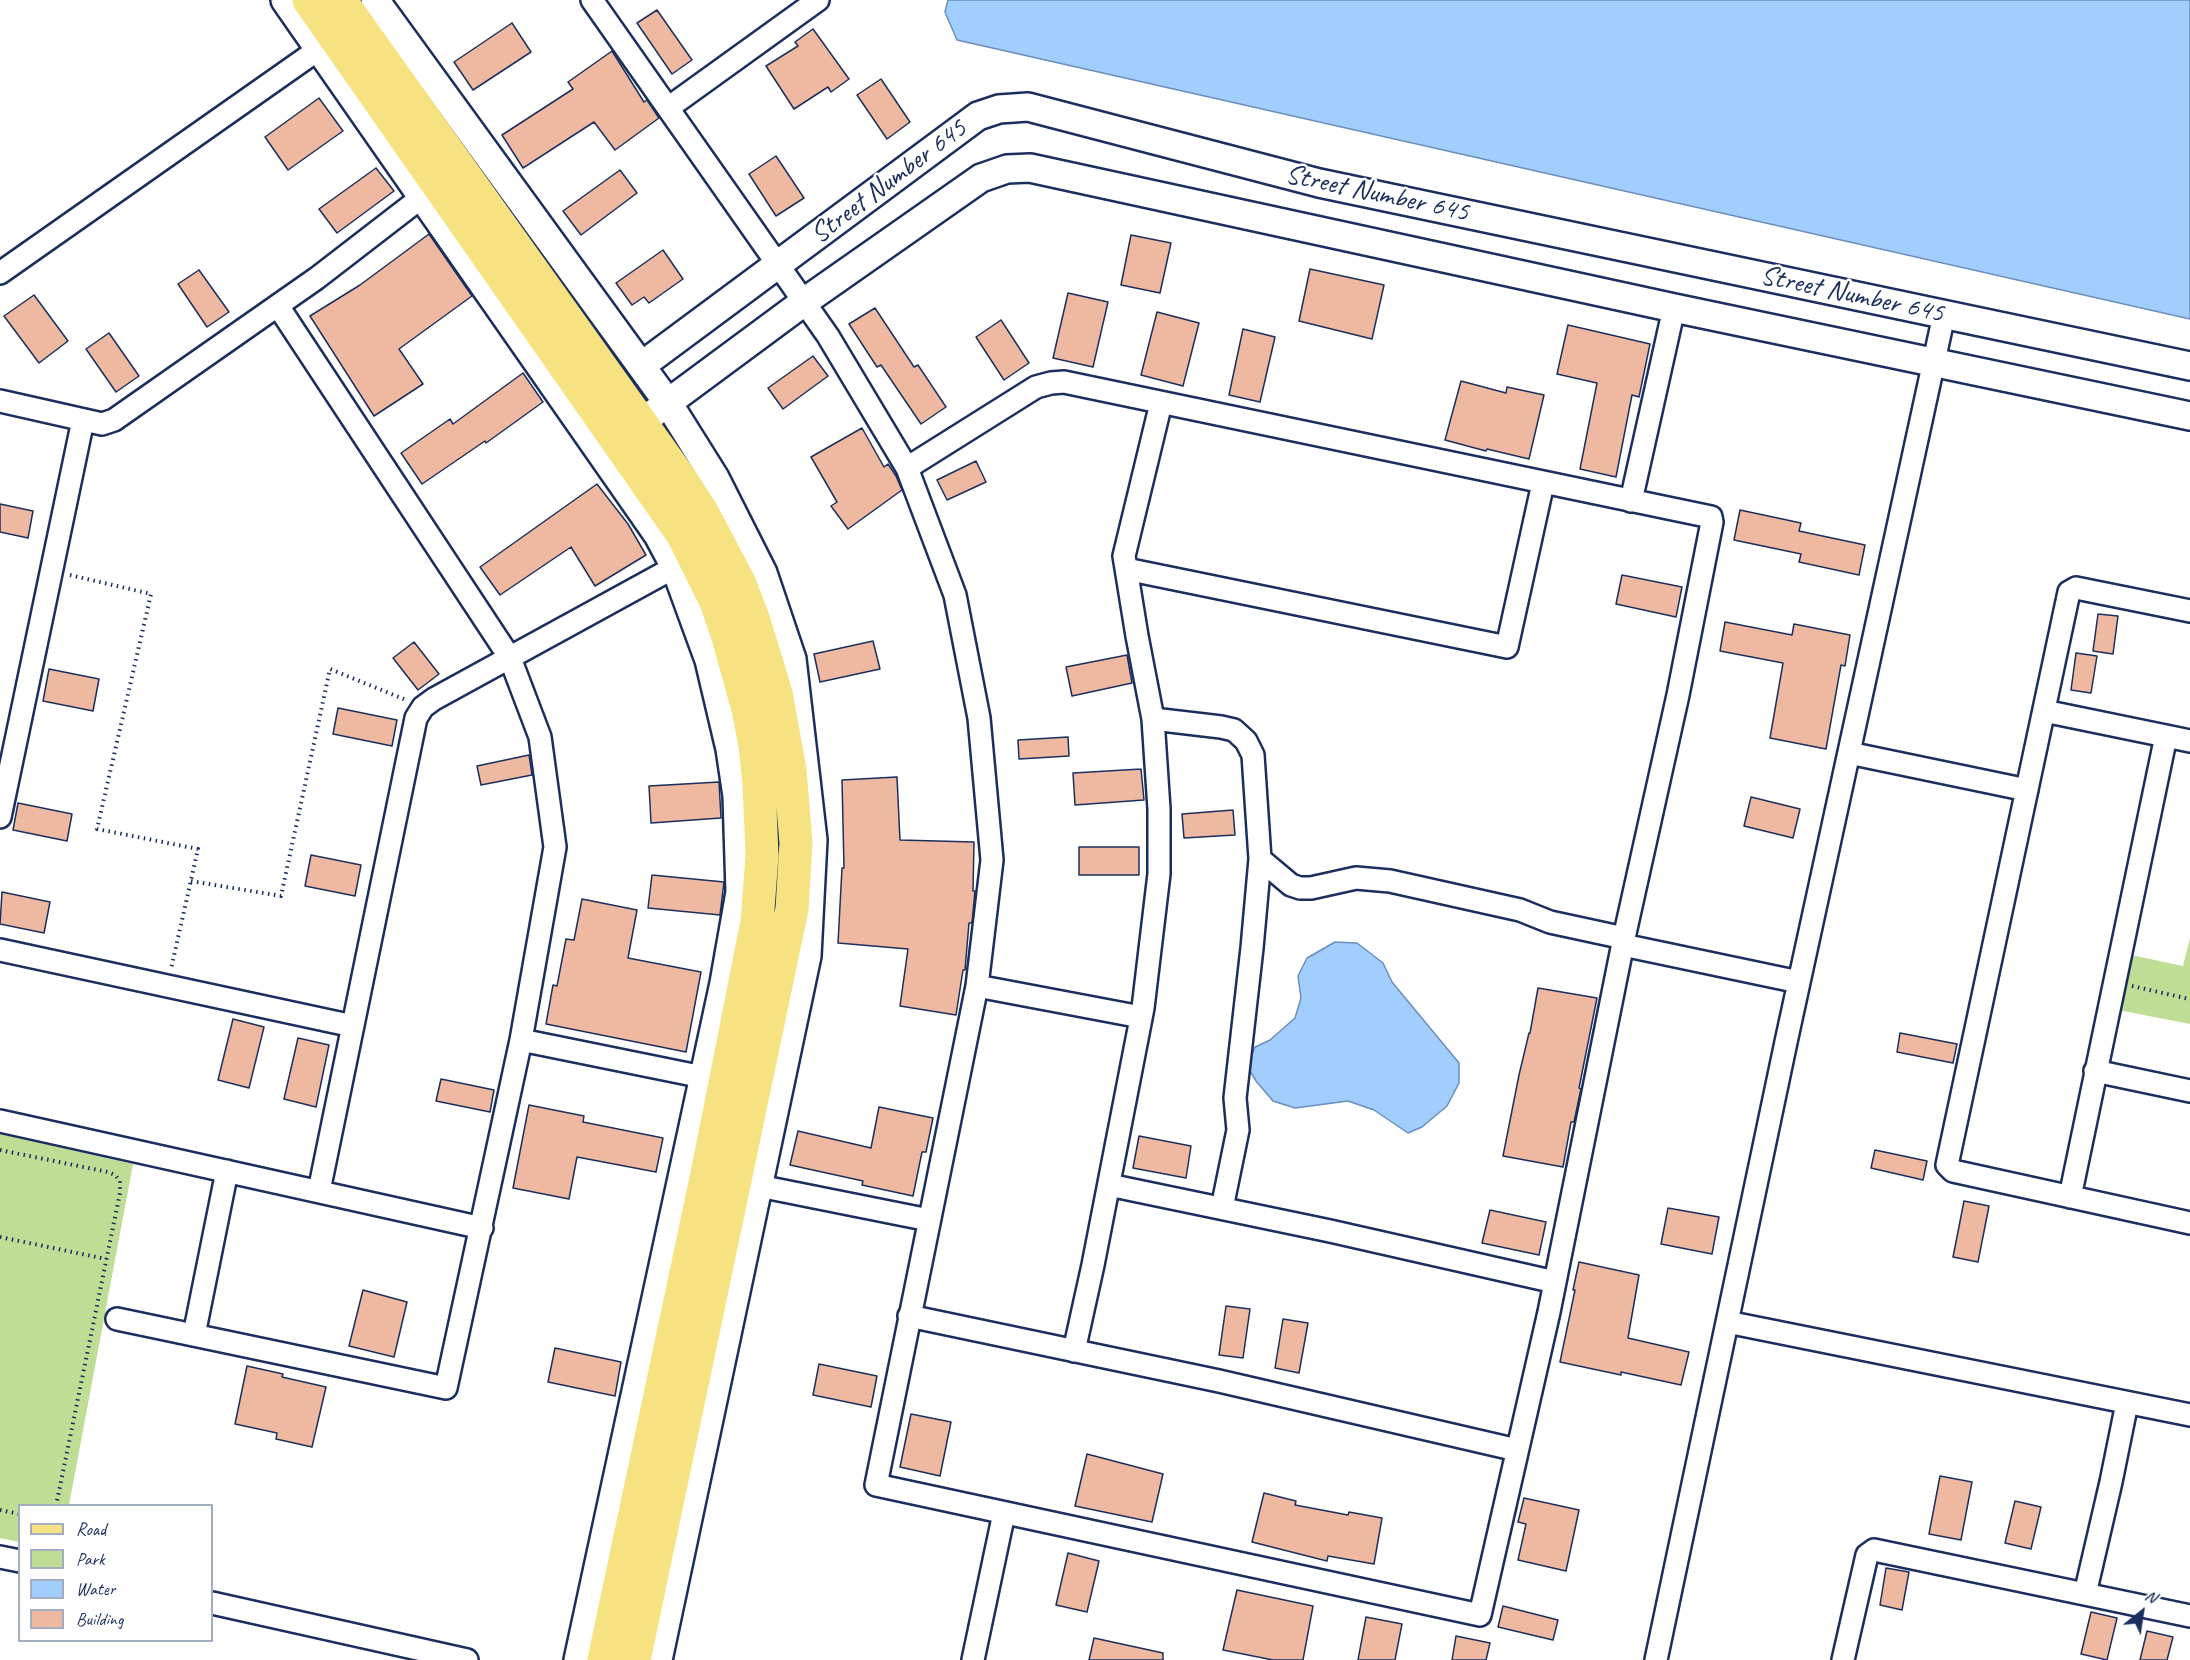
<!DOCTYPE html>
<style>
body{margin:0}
#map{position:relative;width:2190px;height:1660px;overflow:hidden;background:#fff;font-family:Caveat,sans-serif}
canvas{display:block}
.legend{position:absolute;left:18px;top:1504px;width:195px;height:138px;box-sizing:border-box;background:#fff;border:2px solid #a4acbf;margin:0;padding:8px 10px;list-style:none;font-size:18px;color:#1b2f5e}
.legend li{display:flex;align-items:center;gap:12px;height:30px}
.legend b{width:30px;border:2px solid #a4acbf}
.north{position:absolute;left:2112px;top:1582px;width:60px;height:60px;-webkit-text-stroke:4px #fff;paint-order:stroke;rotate:30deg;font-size:16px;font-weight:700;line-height:24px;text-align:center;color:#1b2f5e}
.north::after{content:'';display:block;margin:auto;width:21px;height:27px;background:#1b2f5e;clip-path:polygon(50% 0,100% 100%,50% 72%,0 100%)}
</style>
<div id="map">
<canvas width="2190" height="1660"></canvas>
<ul class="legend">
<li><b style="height:8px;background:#f7e281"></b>Road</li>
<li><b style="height:16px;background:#bfdd95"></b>Park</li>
<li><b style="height:16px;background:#a1cefc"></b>Water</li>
<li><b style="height:16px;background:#eeb8a1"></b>Building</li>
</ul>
<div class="north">N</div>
</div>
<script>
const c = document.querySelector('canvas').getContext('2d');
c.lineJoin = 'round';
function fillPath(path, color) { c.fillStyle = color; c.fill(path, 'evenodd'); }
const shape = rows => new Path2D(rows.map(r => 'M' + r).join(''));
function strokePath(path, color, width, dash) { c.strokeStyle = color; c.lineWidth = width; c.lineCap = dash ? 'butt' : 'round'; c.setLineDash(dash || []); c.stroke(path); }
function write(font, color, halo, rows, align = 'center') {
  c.font = font + ' Caveat,sans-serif'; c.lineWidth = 5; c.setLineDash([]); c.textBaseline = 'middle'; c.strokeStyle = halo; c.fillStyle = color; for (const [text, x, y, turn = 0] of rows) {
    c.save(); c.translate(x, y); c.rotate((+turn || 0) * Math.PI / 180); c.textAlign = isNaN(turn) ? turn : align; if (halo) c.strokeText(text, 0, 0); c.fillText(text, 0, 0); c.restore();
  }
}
fillPath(shape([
 [2190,938,2190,1024,2118,1010,2131,955,2183,966],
 [0,1134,133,1164,69,1505,20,1506,19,1542,0,1538]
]), '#bfdd95');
const water = shape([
 [948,0,2190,0,2190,319,957,40,945,12,948,0],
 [1335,942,1357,943,1383,963,1392,982,1459,1063,1459,1083,1447,1106,1422,1127,1408,1133,1374,1110,1348,1101,1295,1108,1273,1101,1256,1081,1247,1066,1255,1047,1270,1040,1295,1018,1301,998,1298,976,1307,958,1335,942]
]);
fillPath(water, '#a1cefc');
strokePath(water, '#6b8ebd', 1.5);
const building = shape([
 [657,10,692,60,672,74,637,23,657,10],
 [512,23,531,52,473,90,454,62,512,23],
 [813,29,849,79,831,92,828,87,794,109,766,66,798,46,795,42,813,29],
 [612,51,644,102,647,100,659,118,615,150,594,122,523,168,502,135,573,89,568,82,612,51],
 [881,79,910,122,887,139,857,95,881,79],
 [319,98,343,131,288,170,265,137,319,98],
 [776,156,804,198,776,216,749,174,776,156],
 [376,168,394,191,337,233,319,209,376,168],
 [620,170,637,193,581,235,563,211,620,170],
 [429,234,472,296,399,349,423,384,374,416,310,316,360,285,429,234],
 [1131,235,1171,243,1160,293,1121,285,1131,235],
 [663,250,683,279,649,303,644,297,632,305,616,283,663,250],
 [1310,269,1384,285,1372,339,1299,321,1310,269],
 [199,270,229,312,207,327,178,284,199,270],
 [1068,293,1108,302,1093,367,1053,358,1068,293],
 [34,295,68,341,39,363,4,316,34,295],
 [875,308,914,367,918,365,946,407,921,424,881,365,877,367,849,324,875,308],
 [1157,312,1199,323,1183,386,1141,375,1157,312],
 [1001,320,1029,363,1004,380,976,337,1001,320],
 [1568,325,1650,344,1639,397,1632,395,1616,477,1580,469,1597,383,1557,374,1568,325],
 [1243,329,1275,337,1260,402,1229,395,1243,329],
 [109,333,139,376,116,392,86,349,109,333],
 [813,356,828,376,783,409,768,388,813,356],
 [523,373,543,402,486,443,485,441,422,484,401,453,450,419,453,424,523,373],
 [1461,381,1506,393,1507,387,1544,395,1529,459,1487,449,1486,451,1445,440,1461,381],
 [862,428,884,467,888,464,896,476,902,490,848,529,831,506,837,502,811,457,862,428],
 [976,461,986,482,947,500,937,480,976,461],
 [597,484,628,524,646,555,595,586,571,547,500,595,480,567,597,484],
 [0,504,33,511,28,538,0,532,0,504],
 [1740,510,1801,523,1799,531,1865,545,1859,575,1799,562,1801,554,1734,540,1740,510],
 [1622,575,1682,587,1676,617,1616,604,1622,575],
 [2098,614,2118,616,2113,654,2093,651,2098,614],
 [1725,622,1792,635,1794,624,1850,635,1845,666,1841,665,1826,749,1770,738,1783,663,1720,651,1725,622],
 [873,641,880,669,820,682,814,654,873,641],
 [414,642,439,674,418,690,393,658,414,642],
 [2076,653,2097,656,2091,693,2071,690,2076,653],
 [1127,655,1132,683,1072,696,1066,667,1127,655],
 [49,669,99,679,93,711,43,701,49,669],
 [338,708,397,720,392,746,333,734,338,708],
 [1068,737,1069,756,1019,759,1018,740,1068,737],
 [529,755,532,775,481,785,477,766,529,755],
 [1141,769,1144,800,1075,805,1073,773,1141,769],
 [897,777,900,840,974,842,973,891,975,891,972,923,969,923,965,970,963,970,956,1015,900,1006,908,949,838,943,842,868,844,868,842,780,897,777],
 [719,782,721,818,651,823,649,786,719,782],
 [1751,797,1800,809,1793,838,1744,826,1751,797],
 [18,803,72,814,67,841,13,830,18,803],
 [1233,810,1235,835,1184,838,1182,814,1233,810],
 [1079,847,1139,847,1139,875,1079,875,1079,847],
 [311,855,361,865,355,896,305,886,311,855],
 [652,875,724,882,720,915,648,908,652,875],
 [2,892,50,902,44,933,0,924,2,892],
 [582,899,637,910,628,958,701,972,686,1052,546,1024,553,985,557,986,566,939,574,940,582,899],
 [1538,988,1597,998,1579,1088,1581,1089,1574,1122,1571,1122,1563,1167,1503,1156,1519,1075,1529,1033,1530,1033,1538,988],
 [233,1019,264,1027,249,1088,218,1080,233,1019],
 [1900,1033,1957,1044,1953,1063,1897,1052,1900,1033],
 [298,1038,329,1045,316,1107,284,1099,298,1038],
 [441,1079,494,1090,490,1112,436,1101,441,1079],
 [529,1105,584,1116,583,1122,663,1138,656,1172,577,1157,569,1199,513,1188,529,1105],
 [879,1107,933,1118,926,1152,922,1152,913,1196,862,1185,863,1181,790,1165,798,1131,871,1148,879,1107],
 [1139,1136,1191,1146,1186,1178,1133,1168,1139,1136],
 [1875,1150,1927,1161,1923,1180,1871,1168,1875,1150],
 [1964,1201,1989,1206,1978,1262,1953,1257,1964,1201],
 [1668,1208,1719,1217,1712,1254,1661,1244,1668,1208],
 [1490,1210,1546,1222,1539,1255,1482,1243,1490,1210],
 [1579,1262,1639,1275,1628,1338,1689,1352,1681,1385,1621,1372,1621,1375,1560,1362,1575,1290,1573,1290,1579,1262],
 [363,1290,407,1302,394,1357,349,1346,363,1290],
 [1226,1306,1250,1309,1243,1358,1219,1355,1226,1306],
 [1283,1319,1308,1323,1299,1373,1275,1368,1283,1319],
 [555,1348,621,1362,615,1396,548,1382,555,1348],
 [819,1364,877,1376,871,1407,813,1395,819,1364],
 [247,1366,283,1374,282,1377,326,1387,312,1447,276,1439,277,1433,235,1424,247,1366],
 [911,1414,951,1422,940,1476,900,1467,911,1414],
 [1087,1454,1163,1474,1152,1522,1075,1506,1087,1454],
 [1940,1476,1972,1482,1961,1540,1929,1534,1940,1476],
 [1264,1493,1296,1501,1295,1505,1348,1515,1349,1512,1382,1518,1374,1564,1328,1556,1327,1561,1252,1542,1264,1493],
 [1524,1498,1579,1510,1566,1571,1518,1560,1526,1524,1518,1522,1524,1498],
 [2015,1501,2041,1507,2031,1549,2005,1543,2015,1501],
 [1068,1553,1099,1561,1087,1612,1056,1605,1068,1553],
 [1886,1568,1909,1572,1902,1610,1880,1605,1886,1568],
 [1237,1590,1313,1606,1303,1660,1273,1660,1223,1650,1237,1590],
 [1503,1606,1558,1620,1553,1640,1498,1627,1503,1606],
 [2091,1612,2117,1618,2107,1660,2081,1654,2091,1612],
 [1366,1617,1402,1624,1395,1660,1358,1660,1366,1617],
 [2147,1631,2173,1637,2167,1660,2140,1660,2147,1631],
 [1456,1636,1490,1643,1486,1660,1452,1660,1456,1636],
 [1094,1638,1163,1653,1163,1660,1089,1660,1094,1638]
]);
fillPath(building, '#eeb8a1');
strokePath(building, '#1b2f5e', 1.5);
const minor = shape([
 [592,0,828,336,907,468,955,595,979,718,992,860,977,986,876,1485,1480,1615,1549,1312,1624,938,1678,695,1712,522,1711,517,1064,382,1051,383,1036,387,907,468],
 [668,108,818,0],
 [0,273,319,49],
 [0,401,102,424,114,420,317,278,422,197],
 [1631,501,1674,308],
 [1126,569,1507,647,1543,483],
 [2190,611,2076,588,2069,592,1947,1165,1953,1171,2190,1223],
 [2044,711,2190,741],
 [1153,719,1221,727,1234,730,1246,741,1253,755,1260,859,1291,885,1300,888,1311,888,1356,878,1390,881,1520,910,1550,922,1624,938],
 [1849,753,2027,790],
 [0,817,83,420],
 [1623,945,1799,982],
 [0,950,353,1026],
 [977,986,1141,1017],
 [521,1040,703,1077],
 [2095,1071,2190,1091],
 [0,1121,482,1228],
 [1109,1185,1330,1231,1555,1282],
 [759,1186,929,1220],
 [319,1191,416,718,423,707,434,699,675,567],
 [2070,1197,2166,736],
 [1222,1208,1238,1130,1235,1098,1252,948,1260,859],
 [909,1316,1219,1381,1517,1450],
 [117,1319,446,1388,521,1040,555,847,540,737,510,658,278,306],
 [1727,1322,2190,1415],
 [194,1335,227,1171],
 [1074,1351,1093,1265,1143,1008,1159,874,1159,809,1153,719,1137,636,1124,556,1161,403],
 [0,1557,20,1561],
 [2085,1594,2111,1482,2127,1403],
 [212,1603,467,1660],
 [973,1660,1004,1513],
 [1656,1660,1786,1042,1944,315],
 [1843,1660,1867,1555,1874,1550,2190,1616]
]);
const tertiary = shape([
 [285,0,658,535,675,567,709,660,730,749,737,796,740,892,724,983,578,1660],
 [375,0,668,403,715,478,763,573,792,659,813,840,807,956,658,1660],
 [641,366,978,116,999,109,1028,107,1319,183,2190,366],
 [654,413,804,302,981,178,1007,169,1030,168,1674,308,2190,416]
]);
const primary = shape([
 [309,0,683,535,716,602,728,637,748,709,755,746,759,783,762,856,757,922,708,1169,604,1660],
 [340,0,678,475,702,512,739,582,753,618,776,693,790,770,796,843,792,909,634,1660]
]);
strokePath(minor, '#1b2f5e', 26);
strokePath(tertiary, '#1b2f5e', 32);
strokePath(primary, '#1b2f5e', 38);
strokePath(shape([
 [70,575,151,594,97,829,198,849,171,969],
 [191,881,281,896,330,669,406,700],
 [2132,986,2189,999],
 [0,1150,108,1172,115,1175,120,1181,120,1193,56,1506],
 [0,1237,106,1259],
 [0,1510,20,1514]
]), '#1b2f5e', 4, [1.5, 4.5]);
strokePath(minor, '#fff', 21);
strokePath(tertiary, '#fff', 27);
strokePath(primary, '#f7e281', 33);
write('28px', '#1b2f5e', '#fff', [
 ["Street Number 645",889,182,-37],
 ["Street Number 645",1377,194,12],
 ["Street Number 645",1852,295,12]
]);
</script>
